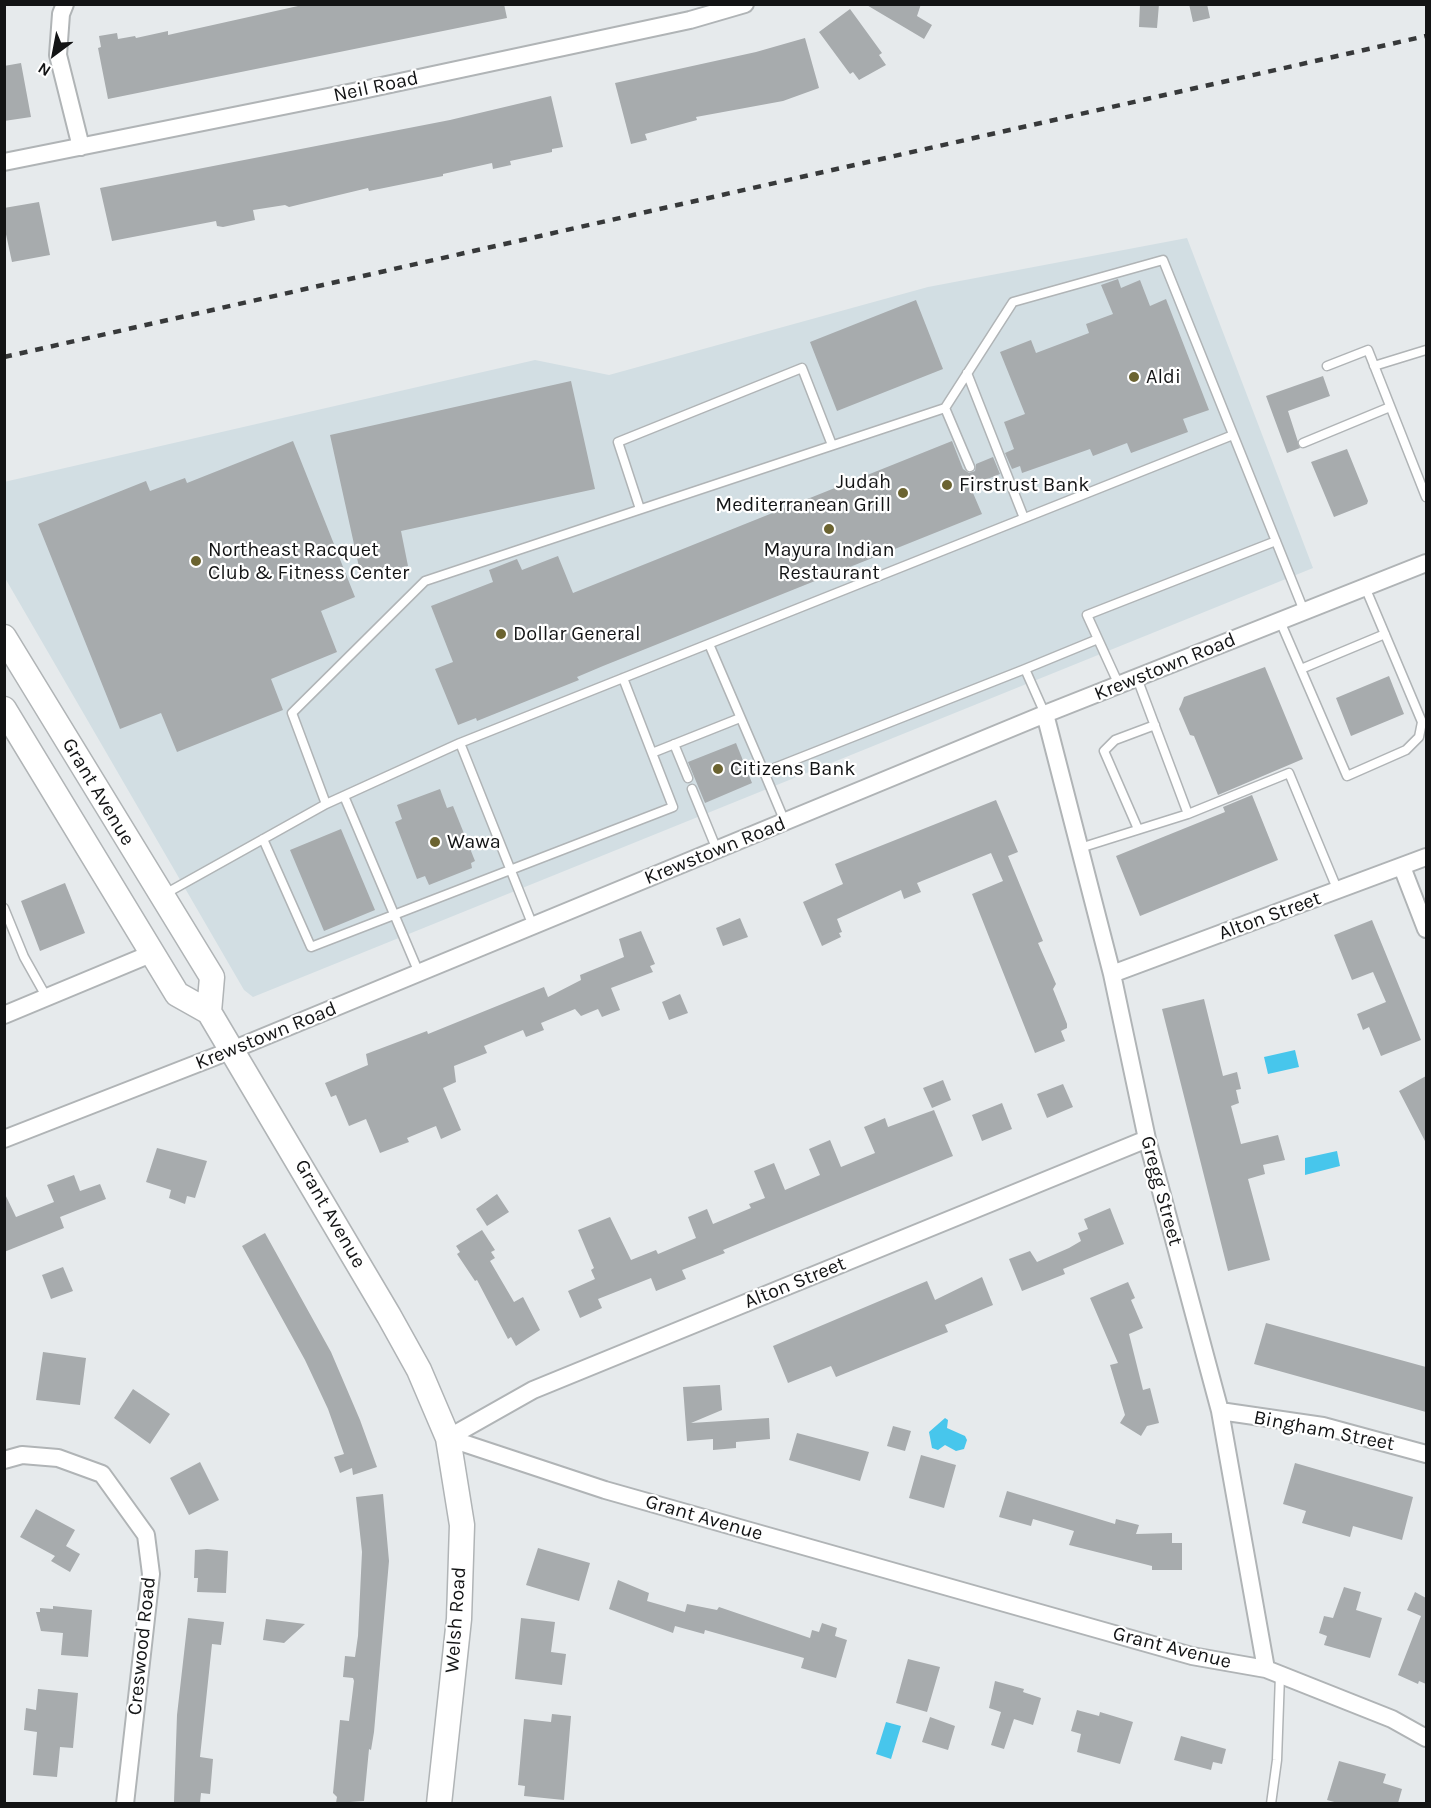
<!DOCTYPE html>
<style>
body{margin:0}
#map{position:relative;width:1431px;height:1808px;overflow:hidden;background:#e6eaec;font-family:Karla,sans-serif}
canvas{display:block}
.frame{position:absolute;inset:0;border:6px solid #131415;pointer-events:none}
.north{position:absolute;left:24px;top:24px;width:60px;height:60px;-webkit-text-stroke:4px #fff;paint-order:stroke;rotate:212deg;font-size:16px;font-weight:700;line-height:24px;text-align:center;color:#131415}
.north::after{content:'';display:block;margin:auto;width:21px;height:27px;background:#131415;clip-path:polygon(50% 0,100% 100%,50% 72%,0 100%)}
</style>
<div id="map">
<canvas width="1431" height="1808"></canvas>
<div class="frame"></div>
<div class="north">N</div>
</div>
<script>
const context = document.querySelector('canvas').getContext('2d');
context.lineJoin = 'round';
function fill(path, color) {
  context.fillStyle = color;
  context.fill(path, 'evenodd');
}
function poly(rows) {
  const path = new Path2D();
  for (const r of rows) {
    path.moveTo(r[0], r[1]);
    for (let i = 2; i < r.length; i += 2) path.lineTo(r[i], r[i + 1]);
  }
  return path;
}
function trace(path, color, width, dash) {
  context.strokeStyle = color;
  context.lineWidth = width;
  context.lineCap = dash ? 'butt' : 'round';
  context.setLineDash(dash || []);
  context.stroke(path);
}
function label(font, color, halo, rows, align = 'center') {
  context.font = font + ' Karla,sans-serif';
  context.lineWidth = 4.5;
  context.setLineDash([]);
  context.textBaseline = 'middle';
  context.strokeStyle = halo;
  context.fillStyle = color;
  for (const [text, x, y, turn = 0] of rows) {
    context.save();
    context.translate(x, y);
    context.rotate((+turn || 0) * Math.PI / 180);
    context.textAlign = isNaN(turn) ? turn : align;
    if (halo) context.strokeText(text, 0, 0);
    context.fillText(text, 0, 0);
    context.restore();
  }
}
fill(poly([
 [1187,238,1313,568,253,997,244,990,5,578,4,482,535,360,609,375,928,287]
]), '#d2dee3');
fill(poly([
 [1295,1050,1299,1067,1268,1074,1264,1057],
 [1337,1151,1340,1166,1305,1175,1305,1158],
 [945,1418,948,1420,947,1428,965,1436,967,1440,964,1449,956,1451,945,1445,938,1450,932,1448,929,1432],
 [886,1722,901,1726,891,1759,876,1754]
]), '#47c6ec');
fill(poly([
 [307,4,504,4,507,18,108,99,98,48,101,47,99,36,117,33,118,39,135,36,136,38,168,31,168,35],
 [865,4,921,4,917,16,932,25,924,39],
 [1140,4,1159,4,1157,28,1139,27],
 [1189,4,1207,4,1210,18,1193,22],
 [850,9,882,53,879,55,886,65,859,80,853,72,850,74,819,32],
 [805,38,819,88,783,101,696,117,697,120,645,134,647,140,631,144,615,83,756,52],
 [21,63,31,117,4,121,4,66],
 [551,96,563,147,552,149,552,152,510,161,511,165,493,169,492,163,443,174,443,176,369,191,368,188,289,207,285,205,253,210,255,220,223,227,217,226,216,221,112,241,100,188,450,120],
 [39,202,50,255,12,262,4,225,4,208],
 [1118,279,1121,288,1140,280,1150,306,1166,299,1209,410,1183,419,1188,432,1131,453,1127,443,1093,456,1090,449,1022,473,1020,466,1012,469,1005,453,1014,449,1004,422,1025,414,1000,352,1031,340,1036,353,1089,333,1086,324,1113,314,1101,285],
 [916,300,943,369,837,411,810,342],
 [1323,376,1330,396,1288,411,1300,448,1287,453,1266,396],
 [571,381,595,489,401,531,408,566,361,576,330,435],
 [293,441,355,597,321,611,337,652,271,679,283,710,177,752,161,713,120,729,38,524,146,481,150,491,185,478,187,483],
 [952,441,963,469,969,473,975,471,976,464,993,457,1000,474,970,486,982,514,603,666,577,677,579,680,477,721,476,718,458,725,435,669,453,662,431,606,493,582,489,570,517,559,522,570,558,556,573,593],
 [1347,449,1368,501,1367,504,1334,517,1311,462],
 [1265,667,1303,759,1218,795,1194,736,1190,735,1179,709,1181,705,1184,697],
 [1389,676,1404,714,1351,736,1336,698],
 [736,743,752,783,705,803,688,762],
 [440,789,447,808,453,806,475,861,471,863,472,868,429,885,425,876,417,879,395,822,402,819,397,805],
 [1252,795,1278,860,1140,916,1116,856,1225,812,1223,807],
 [996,800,1018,852,1008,856,1043,941,1038,943,1056,984,1053,989,1067,1024,1067,1028,1061,1031,1065,1041,1035,1053,972,894,1003,881,991,853,917,883,921,892,904,899,901,890,837,919,842,932,839,933,841,937,822,946,803,902,843,884,835,864],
 [341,829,375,910,324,931,290,850],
 [65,883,85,933,40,951,21,901],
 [740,918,748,937,723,946,716,928],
 [1372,920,1421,1040,1381,1056,1369,1027,1363,1030,1357,1014,1386,1002,1373,972,1352,980,1334,935],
 [641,931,655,964,650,966,653,972,611,988,620,1010,602,1017,598,1009,581,1016,575,1009,541,1023,544,1030,526,1037,523,1030,484,1046,487,1053,454,1066,456,1082,443,1088,461,1130,441,1139,436,1126,407,1138,409,1142,380,1153,366,1119,349,1126,336,1095,331,1097,325,1083,368,1065,366,1054,427,1031,428,1034,544,987,548,997,581,980,580,975,624,957,619,939],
 [680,994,688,1013,669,1020,662,1002],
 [1204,999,1223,1076,1237,1072,1241,1089,1236,1090,1239,1103,1231,1106,1241,1144,1278,1135,1285,1160,1263,1165,1265,1174,1248,1179,1270,1260,1228,1271,1162,1009],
 [1426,1076,1426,1143,1399,1091],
 [943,1080,951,1100,932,1108,923,1088],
 [1063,1084,1073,1107,1047,1118,1037,1094],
 [1002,1103,1012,1129,982,1141,972,1115],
 [934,1110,953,1156,723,1250,725,1253,682,1270,686,1279,656,1291,651,1278,598,1299,602,1308,580,1318,568,1291,595,1279,591,1270,594,1268,578,1230,610,1217,631,1260,656,1250,658,1254,696,1238,688,1217,707,1209,713,1224,751,1208,749,1204,765,1198,754,1171,774,1163,785,1190,820,1175,809,1149,830,1140,841,1167,875,1153,864,1127,885,1118,888,1127],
 [157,1148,207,1161,195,1198,187,1196,185,1204,169,1198,171,1190,146,1182],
 [74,1175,80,1191,100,1184,106,1199,60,1217,64,1228,4,1252,4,1192,16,1217,54,1202,47,1185],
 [497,1194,509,1212,487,1226,476,1209],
 [1110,1208,1124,1244,1063,1269,1065,1274,1022,1291,1009,1259,1030,1251,1037,1262,1069,1248,1081,1241,1078,1233,1088,1229,1084,1219],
 [482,1230,495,1250,491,1252,495,1258,490,1261,514,1302,523,1297,540,1330,516,1346,511,1337,508,1339,477,1280,475,1281,457,1254,460,1252,456,1246],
 [265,1233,331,1352,360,1420,377,1467,353,1475,352,1468,340,1473,334,1457,344,1454,328,1409,305,1360,242,1246],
 [63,1267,73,1291,51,1299,42,1275],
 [982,1277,993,1305,945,1325,948,1332,836,1377,831,1366,788,1383,773,1346,927,1281,935,1300],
 [1128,1282,1135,1298,1131,1300,1143,1328,1129,1334,1143,1390,1150,1388,1159,1423,1147,1426,1141,1436,1120,1423,1125,1415,1110,1365,1118,1363,1090,1298],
 [1266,1323,1426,1367,1426,1412,1254,1364],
 [43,1352,86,1358,80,1405,36,1400],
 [720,1385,722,1410,691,1423,769,1418,770,1439,736,1442,736,1448,713,1450,713,1439,687,1441,683,1387],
 [133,1389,170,1414,150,1444,114,1418],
 [893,1426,911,1431,905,1451,887,1446],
 [797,1433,869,1452,860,1481,789,1460],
 [921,1455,956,1465,944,1508,909,1498],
 [200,1462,219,1500,189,1515,170,1478],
 [1295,1463,1413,1497,1402,1540,1353,1526,1350,1537,1302,1523,1306,1511,1283,1504],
 [1007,1491,1115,1524,1116,1519,1139,1525,1136,1534,1172,1533,1172,1543,1182,1543,1182,1570,1152,1570,1152,1566,1069,1545,1074,1531,1033,1519,1031,1526,999,1517],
 [383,1494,389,1561,374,1732,371,1750,369,1749,364,1801,336,1803,337,1797,333,1793,340,1720,349,1721,354,1681,353,1678,343,1677,345,1656,355,1657,358,1636,362,1552,356,1497],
 [36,1509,75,1530,66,1546,80,1554,70,1572,51,1561,55,1556,20,1537],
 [538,1548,590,1563,579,1601,526,1585],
 [207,1549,228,1551,226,1593,197,1592,198,1578,194,1578,195,1550],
 [618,1580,649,1593,647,1601,685,1612,687,1604,717,1610,719,1607,810,1638,812,1630,819,1632,822,1623,837,1628,835,1636,847,1640,836,1678,801,1668,804,1658,705,1630,704,1634,675,1626,673,1633,609,1609],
 [1344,1587,1361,1592,1356,1610,1382,1618,1370,1658,1324,1645,1327,1636,1319,1633,1324,1616,1333,1618],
 [1415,1592,1426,1598,1426,1684,1419,1681,1418,1684,1398,1675,1421,1616,1407,1610],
 [53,1606,92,1610,88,1657,61,1655,63,1633,41,1631,36,1612,40,1612,40,1608,53,1609],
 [188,1618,224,1622,221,1645,212,1644,200,1757,213,1759,210,1794,201,1793,200,1803,174,1802,177,1715],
 [521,1618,555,1622,551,1652,566,1654,562,1685,515,1679],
 [266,1619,305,1624,284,1643,263,1640],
 [908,1659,940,1667,927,1712,896,1703],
 [995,1681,1024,1689,1023,1692,1041,1698,1033,1725,1014,1719,1004,1749,991,1745,1001,1712,989,1708],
 [38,1689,78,1693,73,1748,60,1747,57,1777,33,1775,37,1732,24,1730,26,1708,36,1710],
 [1077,1710,1099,1716,1100,1712,1133,1722,1120,1764,1077,1752,1081,1734,1071,1731],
 [552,1714,571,1716,564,1800,524,1796,525,1786,518,1785,524,1719,551,1722],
 [930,1717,955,1726,948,1750,922,1742],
 [1181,1736,1226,1749,1222,1764,1213,1762,1211,1770,1174,1760],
 [1339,1761,1386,1774,1383,1783,1402,1789,1398,1803,1338,1803,1327,1800]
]), '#a7abad');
const lane = poly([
 [1327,366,1368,350,1426,497],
 [1374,366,1426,350],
 [967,373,1024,518],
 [945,408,970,467],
 [1303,443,1390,407],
 [640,509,618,442,802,368,832,445],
 [1280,621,1347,776,1406,750,1419,737,1422,722,1365,587],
 [709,644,764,772],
 [1301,669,1385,634],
 [623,678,652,753,740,718],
 [1119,685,1087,615,1276,541],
 [1045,714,1025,669,1098,639],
 [460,743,533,926],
 [674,744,688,778],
 [692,789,717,850],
 [344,796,419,973],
 [326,804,460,743,1233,435],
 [1188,814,1289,773,1338,891],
 [785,822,764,772,1025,669],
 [1138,829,1104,751,1115,740,1155,725],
 [263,839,311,947,673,807,652,753],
 [1080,848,1188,814,1137,678],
 [163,895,326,804,292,713,425,581,945,408,1013,302,1163,260,1304,611],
 [4,908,24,957,47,998],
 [1271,1804,1277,1760,1280,1675]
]);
const street = poly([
 [65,4,61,14,58,55,81,147],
 [4,162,358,91,690,20,745,4],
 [1045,714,1112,974,1147,1139,1220,1411,1266,1669],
 [1402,867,1426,929],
 [1112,974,1426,857],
 [4,1015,153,953],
 [4,1139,232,1050,1045,714,1426,563],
 [1220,1411,1323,1426,1426,1454],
 [448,1438,605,1490,1192,1656,1266,1669,1392,1719,1426,1738],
 [448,1438,533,1390,1147,1139],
 [4,1460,22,1455,58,1458,102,1474,146,1535,151,1574,125,1804]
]);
const secondary = poly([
 [4,637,212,977,209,1012],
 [4,709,177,994,209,1012,389,1316,419,1370,448,1438,462,1525,459,1619,439,1804]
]);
trace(lane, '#b0b4b6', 11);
trace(street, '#b0b4b6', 20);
trace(secondary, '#b0b4b6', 27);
trace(lane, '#fff', 8);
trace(street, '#fff', 16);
trace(secondary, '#fff', 24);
trace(poly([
 [4,357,1426,36]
]), '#37393a', 4.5, [8, 8]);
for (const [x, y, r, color] of [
 [1134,377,6,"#6b6330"],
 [947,485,6,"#6b6330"],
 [903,493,6,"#6b6330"],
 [829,529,6,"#6b6330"],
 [196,561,6,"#6b6330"],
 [501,634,6,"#6b6330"],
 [718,769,6,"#6b6330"],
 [435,842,6,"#6b6330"]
]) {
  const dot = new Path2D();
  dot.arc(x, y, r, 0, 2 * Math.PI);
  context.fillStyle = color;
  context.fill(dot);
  trace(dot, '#fff', 2);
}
label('20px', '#131415', '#fff', [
 ["Neil Road",376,87,-12],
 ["Krewstown Road",1165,667,-22],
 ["Grant Avenue",98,792,59],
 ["Krewstown Road",715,851,-22],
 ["Alton Street",1270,916,-20],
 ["Krewstown Road",266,1036,-22],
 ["Gregg Street",1161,1191,75],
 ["Grant Avenue",330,1214,60],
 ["Alton Street",795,1283,-22],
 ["Bingham Street",1324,1431,11],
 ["Grant Avenue",704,1518,16],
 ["Welsh Road",456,1620,-86],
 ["Creswood Road",142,1646,-84],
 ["Grant Avenue",1172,1648,14]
]);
label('20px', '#131415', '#fff', [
 ["Aldi",1146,377],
 ["Judah",891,482,"right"],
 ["Mediterranean Grill",891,505,"right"],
 ["Firstrust Bank",959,485],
 ["Northeast Racquet",208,550],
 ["Club & Fitness Center",208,573],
 ["Mayura Indian",829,550,"center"],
 ["Restaurant",829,573,"center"],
 ["Dollar General",513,634],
 ["Citizens Bank",730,769],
 ["Wawa",447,842]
], 'left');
</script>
